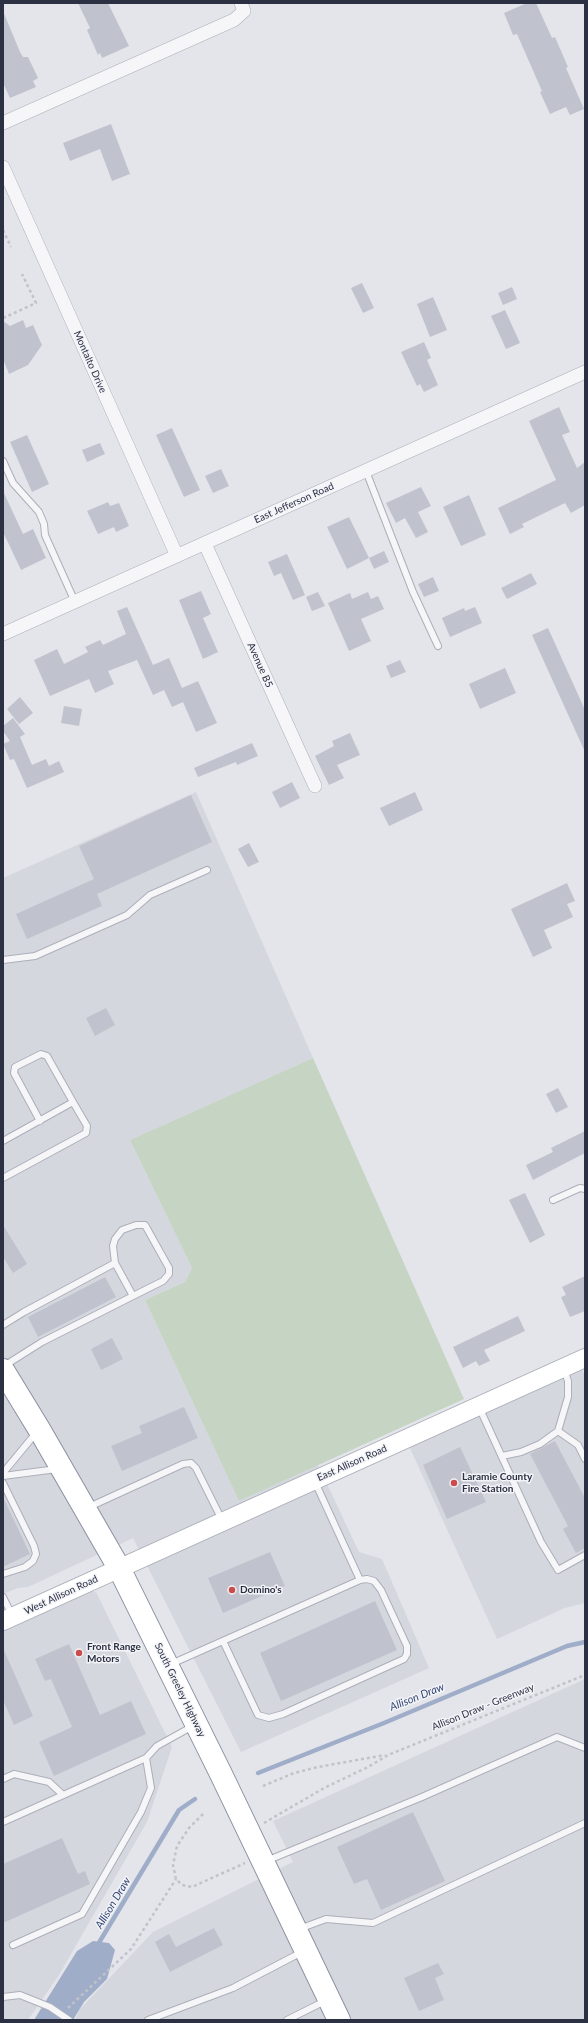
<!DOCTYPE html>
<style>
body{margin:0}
#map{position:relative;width:588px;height:2023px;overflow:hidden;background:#e3e5eb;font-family:Lato,sans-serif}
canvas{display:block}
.frame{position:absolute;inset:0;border:4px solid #2b3042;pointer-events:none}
</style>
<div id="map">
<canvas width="588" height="2023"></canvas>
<div class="frame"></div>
</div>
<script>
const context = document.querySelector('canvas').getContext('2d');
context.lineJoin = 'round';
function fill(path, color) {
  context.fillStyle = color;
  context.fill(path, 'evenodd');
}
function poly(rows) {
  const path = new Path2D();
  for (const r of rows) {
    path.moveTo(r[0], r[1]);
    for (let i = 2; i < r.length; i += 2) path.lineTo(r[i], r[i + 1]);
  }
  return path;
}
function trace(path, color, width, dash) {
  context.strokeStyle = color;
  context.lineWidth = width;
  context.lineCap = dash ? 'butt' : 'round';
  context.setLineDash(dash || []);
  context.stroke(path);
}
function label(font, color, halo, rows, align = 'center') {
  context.font = font + ' Lato,sans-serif';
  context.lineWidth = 3;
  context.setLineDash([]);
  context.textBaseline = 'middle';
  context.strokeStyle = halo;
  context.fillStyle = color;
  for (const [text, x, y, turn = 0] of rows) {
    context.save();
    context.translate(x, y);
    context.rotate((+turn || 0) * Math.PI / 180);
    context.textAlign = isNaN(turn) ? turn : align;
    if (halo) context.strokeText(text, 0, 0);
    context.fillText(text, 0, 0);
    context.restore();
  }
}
fill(poly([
 [196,792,313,1058,130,1140,192,1268,185,1282,145,1300,239,1501,318,1465,359,1552,382,1559,429,1668,241,1752,133,1538,28,1587,18,1588,3,1594,3,878],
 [581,1368,585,1376,585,1603,565,1608,497,1639,409,1446],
 [89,1591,96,1592,172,1747,147,1822,59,1975,28,2020,3,2020,3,1628],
 [585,1679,585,2020,75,2020,80,2009,153,1932,293,1862,273,1821]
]), '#d5d7df');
fill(poly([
 [313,1058,464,1399,239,1501,145,1300,185,1282,192,1268,130,1140]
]), '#c6d4c4');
fill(poly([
 [93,1941,109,1943,115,1950,107,1979,84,2002,73,2020,34,2020,77,1951]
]), '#9fadc9');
trace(poly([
 [258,1773,384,1723,567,1646,585,1642],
 [97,1946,179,1810,195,1799]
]), '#9fadc9', 4.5);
fill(poly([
 [78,3,108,3,129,46,102,58,100,53,98,55,87,30,90,28],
 [527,3,536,3,552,38,555,37,568,67,566,68,584,109,570,115,566,107,550,114,540,92,542,91,517,34,513,35,504,13],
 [3,11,20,52,23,57,28,57,38,78,33,81,36,87,10,98,3,83],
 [111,124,130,174,112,181,100,149,70,161,63,143],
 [362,283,374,308,363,313,351,288],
 [512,287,517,299,503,305,498,293],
 [433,297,447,330,430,337,417,304],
 [505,310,520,343,506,349,491,316],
 [23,320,26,328,33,325,42,345,28,365,9,374,3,359,3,321,10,326],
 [424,342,431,358,427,360,438,385,424,392,420,384,417,386,401,352],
 [559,407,570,432,562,435,577,468,585,462,585,505,571,513,565,503,522,524,524,527,510,534,498,508,556,480,529,421],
 [172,428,200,490,184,497,156,435],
 [27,435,49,484,32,492,10,442],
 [100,443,105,454,87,462,82,450],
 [221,469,229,486,213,493,205,476],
 [421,487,431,506,418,512,428,532,416,538,405,518,396,523,386,503],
 [3,491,23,534,33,529,46,558,21,570,3,532],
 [469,495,486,535,461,546,443,507],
 [108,502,110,506,119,503,129,526,116,532,114,527,98,534,87,511],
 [349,517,369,558,347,569,327,527],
 [384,551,389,562,374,569,369,558],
 [287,554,305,595,293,600,281,573,274,576,268,562],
 [531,573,537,584,507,599,501,588],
 [433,577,439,591,424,597,418,584],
 [201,591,211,614,203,618,218,652,203,659,179,600],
 [318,592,325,606,312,611,306,597],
 [368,592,371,599,378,596,384,609,361,619,371,641,349,651,328,603,350,593,352,599],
 [127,607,153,665,169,658,182,688,198,681,217,723,196,732,183,702,172,707,164,690,153,695,137,660,108,671,114,684,95,693,89,679,50,696,34,660,57,649,64,664,88,652,85,647,100,640,103,645,126,634,117,611],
 [475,607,482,623,450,637,442,618,464,608,465,611],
 [548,628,585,710,585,752,532,635],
 [400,660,406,672,391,678,386,666],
 [505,668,516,693,480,709,469,684],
 [20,697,33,713,19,724,7,709],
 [64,706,82,709,79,726,61,723],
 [13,718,25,734,20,737,32,765,46,759,49,766,59,761,64,772,27,788,14,759,10,760,3,744,10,741,3,731,3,726],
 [350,733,360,755,337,765,344,778,329,785,315,756,334,746,332,741],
 [252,743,258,756,237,765,236,762,198,777,194,768],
 [292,782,300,798,280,808,272,792],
 [415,792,423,810,389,826,380,808],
 [191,795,212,842,97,894,102,906,27,939,16,914,94,879,79,846],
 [249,843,259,862,248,867,238,849],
 [567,883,575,901,567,904,573,917,544,930,552,948,533,957,511,909],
 [106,1008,115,1025,95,1036,86,1018],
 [558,1088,568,1107,556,1113,546,1094],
 [585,1131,585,1153,533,1180,526,1165,553,1152,551,1148],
 [525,1193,545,1235,530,1243,509,1200],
 [3,1225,27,1264,13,1273,3,1257],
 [585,1276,585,1311,570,1317,561,1297,566,1295,562,1287],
 [105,1277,116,1297,38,1337,28,1317],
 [518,1316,525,1331,484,1350,490,1361,479,1366,476,1361,463,1368,453,1347],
 [112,1338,123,1359,101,1370,91,1349],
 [184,1407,198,1438,122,1471,111,1446,142,1433,139,1426],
 [555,1441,585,1498,585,1548,576,1553,563,1529,568,1526,530,1454],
 [460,1447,486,1502,447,1519,423,1465],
 [3,1497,30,1554,3,1567],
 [270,1552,285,1586,223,1613,208,1578],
 [375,1601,397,1650,281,1701,260,1653],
 [69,1644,100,1715,131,1701,146,1734,54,1776,39,1742,72,1727,51,1679,45,1681,35,1659],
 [3,1648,33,1716,14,1725,3,1700],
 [413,1812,445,1881,381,1910,367,1879,354,1884,337,1847],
 [62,1838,78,1874,85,1871,90,1884,3,1923,3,1864],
 [214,1928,223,1945,170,1972,155,1942,169,1934,176,1947],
 [438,1963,444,1974,435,1978,444,2000,419,2011,404,1978]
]), '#c0c3cd');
const lane = poly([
 [3,461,13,483,39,512,44,524,45,535,75,602],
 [366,471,413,592,438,646],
 [3,960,35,956,127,915,150,895,207,870],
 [40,1121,14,1073,15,1067,41,1054,47,1056,73,1102],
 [3,1141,73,1102,87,1126,86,1133,3,1178],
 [553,1200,580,1188,585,1189],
 [115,1263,113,1246,115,1239,122,1230,136,1225,145,1225,169,1268,169,1274,163,1281,133,1296],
 [3,1325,24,1312,115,1263,133,1296,42,1342,4,1366],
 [564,1369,568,1381,568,1397,558,1431,578,1445,585,1459],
 [479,1407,541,1542,558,1570,585,1555],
 [502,1456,521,1452,540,1444,558,1431],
 [3,1473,36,1433],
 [3,1476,57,1469],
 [3,1483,34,1546,36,1554,33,1561,25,1567,3,1574],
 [89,1507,183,1464,191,1463,196,1468,222,1520],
 [3,1597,12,1615],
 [223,1641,258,1715,269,1718,283,1714,404,1659,407,1654,407,1646,381,1590,374,1581,367,1579,360,1580],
 [171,1664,360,1580,315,1482],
 [3,1779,14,1774,49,1782,63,1795],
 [3,1822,146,1758,157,1746,193,1726],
 [266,1861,422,1797,557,1737,585,1748],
 [299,1929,326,1919,373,1923,585,1823],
 [13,1945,82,1914,141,1812,151,1788,146,1758],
 [3,1997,20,1995,50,2007,69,2020],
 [148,2020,233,1988,302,1952],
 [287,2020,325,2001]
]);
const street = poly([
 [3,123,234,20,244,11,241,3],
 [3,167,177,556],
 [205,544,315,786],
 [3,634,585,372]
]);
const secondary = poly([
 [3,1621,585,1358]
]);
const highway = poly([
 [3,1370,39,1429,119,1568,221,1774,339,2020]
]);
trace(lane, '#acafb8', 8);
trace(street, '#acafb8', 14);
trace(secondary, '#acafb8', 20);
trace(highway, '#8b90a1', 24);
trace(poly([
 [3,230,11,247],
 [3,318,36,303,22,274],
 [263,1786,294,1773,318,1767,385,1755],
 [203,1814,189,1828,177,1846,173,1865,176,1879,182,1885,192,1887,245,1863],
 [264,1823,324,1788,368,1767,388,1755,585,1675],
 [68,2008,131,1949,176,1879]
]), '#c1c3c9', 2.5, [3, 3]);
trace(lane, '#f6f6f9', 6);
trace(street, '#f6f6f9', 13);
trace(secondary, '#fff', 18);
trace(highway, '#fff', 22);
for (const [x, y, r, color] of [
 [454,1483,4,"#ca4d4e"],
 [232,1590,4,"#ca4d4e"],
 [79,1653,4,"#ca4d4e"]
]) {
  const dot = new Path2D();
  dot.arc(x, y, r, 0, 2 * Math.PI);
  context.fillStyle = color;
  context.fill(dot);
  trace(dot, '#f3f4f8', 1.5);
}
label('10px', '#2b3042', '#f3f4f8', [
 ["Montalto Drive",90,362,66],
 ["East Jefferson Road",294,503,-24],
 ["Avenue B5",260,665,66],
 ["East Allison Road",352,1463,-24],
 ["West Allison Road",61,1595,-25],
 ["South Greeley Highway",180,1690,64],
 ["Allison Draw - Greenway",483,1707,-22]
]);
label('bold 10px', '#2b3042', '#f3f4f8', [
 ["Laramie County",462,1477],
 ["Fire Station",462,1489],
 ["Domino's",240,1590],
 ["Front Range",87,1647],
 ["Motors",87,1659]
], 'left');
label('italic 11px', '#364975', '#f3f4f8', [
 ["Allison Draw",417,1697,-22],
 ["Allison Draw",113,1903,-59]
]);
</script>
